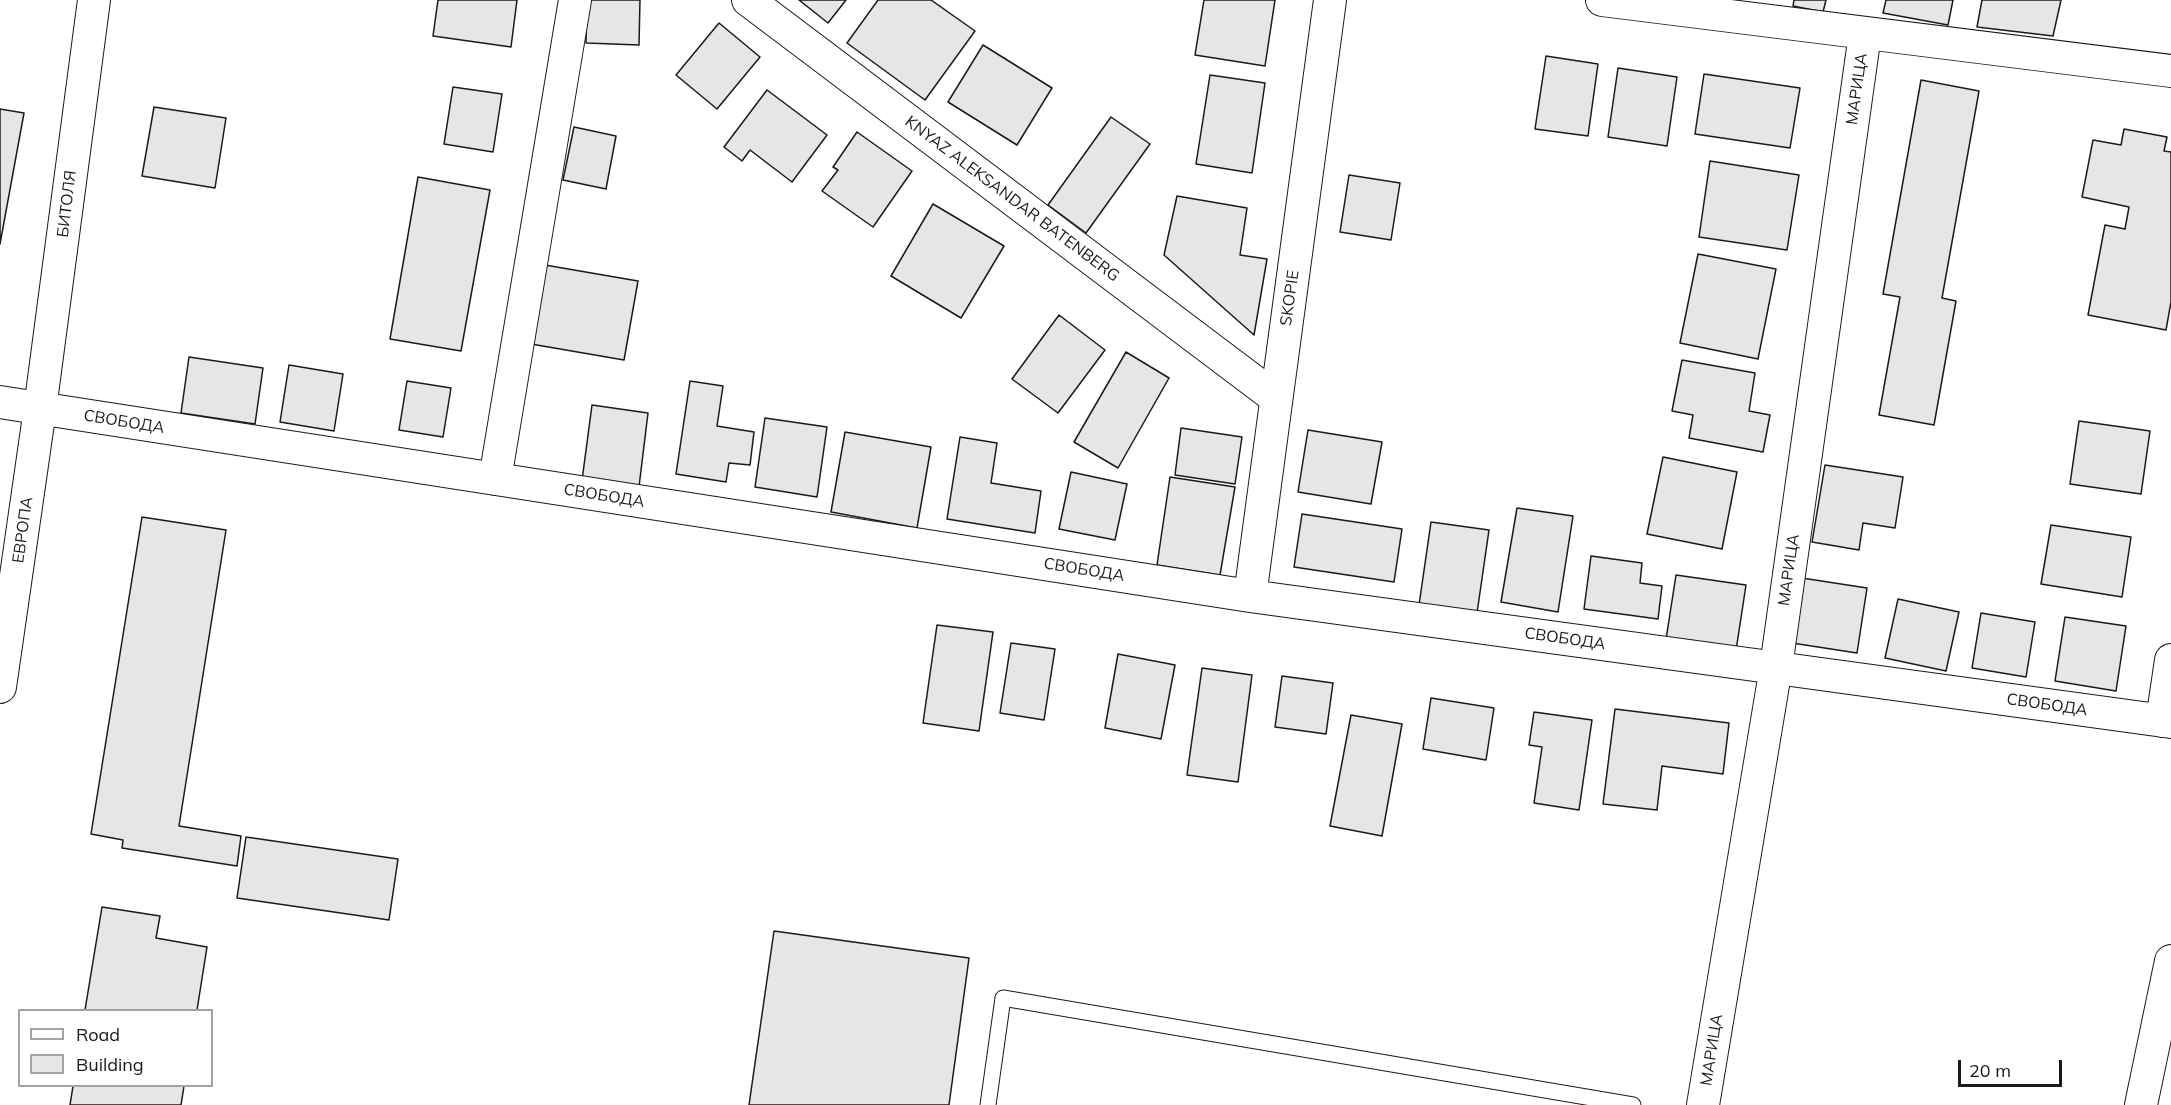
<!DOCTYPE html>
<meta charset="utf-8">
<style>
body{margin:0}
#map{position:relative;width:2171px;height:1105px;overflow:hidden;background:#fff;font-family:Mulish,sans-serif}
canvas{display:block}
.legend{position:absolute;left:18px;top:1009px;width:195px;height:78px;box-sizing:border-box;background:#fff;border:2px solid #a3a3a3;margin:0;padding:8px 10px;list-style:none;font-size:18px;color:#1a1a1a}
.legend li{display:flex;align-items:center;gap:12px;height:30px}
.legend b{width:30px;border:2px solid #a3a3a3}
.scale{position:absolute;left:1958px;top:1060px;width:104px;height:27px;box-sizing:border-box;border:3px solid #1a1a1a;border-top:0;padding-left:8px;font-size:18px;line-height:21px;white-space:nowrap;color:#1a1a1a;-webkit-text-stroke:4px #fff;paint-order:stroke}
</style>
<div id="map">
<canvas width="2171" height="1105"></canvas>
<ul class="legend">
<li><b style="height:8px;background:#fff"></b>Road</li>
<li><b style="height:16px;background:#e6e6e6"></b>Building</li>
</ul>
<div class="scale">20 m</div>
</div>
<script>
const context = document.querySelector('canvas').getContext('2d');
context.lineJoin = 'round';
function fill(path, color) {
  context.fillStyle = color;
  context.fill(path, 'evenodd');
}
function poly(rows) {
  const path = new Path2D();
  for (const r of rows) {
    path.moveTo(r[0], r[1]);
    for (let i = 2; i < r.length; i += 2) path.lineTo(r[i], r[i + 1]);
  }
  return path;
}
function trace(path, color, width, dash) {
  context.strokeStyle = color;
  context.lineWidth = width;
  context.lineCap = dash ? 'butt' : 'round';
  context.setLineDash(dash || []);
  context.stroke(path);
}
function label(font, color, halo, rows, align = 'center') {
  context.font = font + ' Mulish,sans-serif';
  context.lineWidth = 4.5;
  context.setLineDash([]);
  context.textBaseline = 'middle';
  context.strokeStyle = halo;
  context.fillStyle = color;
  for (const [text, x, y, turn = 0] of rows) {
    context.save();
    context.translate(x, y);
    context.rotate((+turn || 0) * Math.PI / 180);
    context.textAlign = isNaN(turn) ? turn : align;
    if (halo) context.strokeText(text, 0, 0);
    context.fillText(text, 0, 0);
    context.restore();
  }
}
const building = poly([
 [438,0,517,0,511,47,433,36,438,0],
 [587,0,640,0,639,45,586,43,587,0],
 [799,0,846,0,828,23,799,0],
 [878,0,931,0,975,31,925,100,847,43,878,0],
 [1204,0,1275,0,1265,66,1195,55,1204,0],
 [1794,0,1826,0,1823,12,1793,6,1794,0],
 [1886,0,1953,0,1948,25,1883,13,1886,0],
 [1982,0,2061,0,2053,36,1977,27,1982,0],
 [719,23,760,57,717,109,676,75,719,23],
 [983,45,1052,88,1017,145,948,102,983,45],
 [1546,56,1598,64,1588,136,1535,129,1546,56],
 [1618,68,1677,77,1667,146,1608,137,1618,68],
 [1704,74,1800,88,1790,148,1695,134,1704,74],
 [1210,75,1265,83,1252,173,1196,164,1210,75],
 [1921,80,1979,91,1942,298,1956,301,1934,425,1879,415,1900,297,1883,294,1921,80],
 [453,87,502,94,493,152,444,144,453,87],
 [767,90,827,135,792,182,750,150,742,161,724,147,767,90],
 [154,107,226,118,215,188,142,176,154,107],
 [0,109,24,113,0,244,0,109],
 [1111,117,1150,144,1086,233,1048,205,1111,117],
 [574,127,616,136,606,189,563,180,574,127],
 [2124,129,2167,137,2164,151,2171,152,2171,302,2166,330,2088,315,2105,225,2125,229,2129,207,2082,197,2093,140,2121,145,2124,129],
 [857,132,912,171,873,227,822,191,838,170,833,167,857,132],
 [1710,161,1799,175,1787,250,1699,237,1710,161],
 [1349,175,1400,183,1391,240,1340,232,1349,175],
 [418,177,490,190,461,351,390,339,418,177],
 [1177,196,1247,208,1240,255,1267,259,1254,335,1164,255,1177,196],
 [933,204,1004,246,961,318,891,276,933,204],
 [1698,254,1776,269,1758,359,1680,343,1698,254],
 [545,265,638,281,624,360,531,344,545,265],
 [1059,315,1105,350,1058,413,1012,379,1059,315],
 [1126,352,1169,378,1118,468,1074,442,1126,352],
 [189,357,263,368,255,424,181,413,189,357],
 [1682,360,1755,373,1749,411,1770,415,1763,452,1689,438,1693,415,1672,411,1682,360],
 [289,365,343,374,334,431,280,422,289,365],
 [407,381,451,388,443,437,399,430,407,381],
 [690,381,723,386,717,426,754,432,750,465,729,463,726,482,676,474,690,381],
 [592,405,648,413,638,495,581,488,592,405],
 [765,418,827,427,817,497,755,487,765,418],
 [2079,421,2150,431,2141,494,2070,484,2079,421],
 [1181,428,1242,437,1235,484,1175,475,1181,428],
 [1308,430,1382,442,1371,504,1298,492,1308,430],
 [845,432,931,447,917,528,831,512,845,432],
 [960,437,997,443,991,483,1041,491,1035,533,947,519,960,437],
 [1663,457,1737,472,1722,549,1647,534,1663,457],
 [1825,465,1903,477,1895,528,1863,523,1859,550,1812,542,1825,465],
 [1071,472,1127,484,1115,540,1059,529,1071,472],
 [1170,477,1235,487,1220,575,1157,565,1170,477],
 [1517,508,1573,516,1558,612,1501,602,1517,508],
 [1302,514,1402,529,1394,582,1294,567,1302,514],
 [142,517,226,530,179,826,241,836,237,866,122,848,123,840,91,834,142,517],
 [1431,522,1489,530,1476,620,1418,612,1431,522],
 [2051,525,2131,537,2122,597,2041,584,2051,525],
 [1591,556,1642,563,1640,583,1662,586,1658,619,1584,609,1591,556],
 [1676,575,1746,585,1735,657,1665,646,1676,575],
 [1802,578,1867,588,1857,653,1792,643,1802,578],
 [1898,599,1959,612,1946,671,1885,658,1898,599],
 [1981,613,2035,622,2026,677,1972,668,1981,613],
 [2065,617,2126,626,2116,691,2055,681,2065,617],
 [937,625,993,632,979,731,923,723,937,625],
 [1011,643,1055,649,1044,720,1000,713,1011,643],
 [1118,654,1175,665,1161,739,1105,728,1118,654],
 [1202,668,1252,675,1238,782,1187,775,1202,668],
 [1282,676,1333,683,1326,734,1275,727,1282,676],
 [1431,698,1494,708,1486,760,1423,749,1431,698],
 [1615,709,1729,723,1723,774,1662,766,1657,810,1603,804,1615,709],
 [1534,712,1592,720,1579,810,1534,803,1542,747,1529,745,1534,712],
 [1351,715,1402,724,1382,836,1330,826,1351,715],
 [246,837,398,859,389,920,237,898,246,837],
 [102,907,160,916,156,938,207,947,197,1010,85,1010,102,907],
 [774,931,969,958,949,1105,749,1105,774,931],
 [73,1086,184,1086,181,1105,70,1105,73,1086]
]);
fill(building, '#e6e6e6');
trace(building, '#1a1a1a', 1.5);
const service = poly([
 [988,1105,1003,998,1633,1105]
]);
const minor = poly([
 [748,0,1276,398],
 [1602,0,2171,71],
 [0,402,1250,596,2171,722],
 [495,479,575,0],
 [1250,596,1330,0],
 [0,687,40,409,94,0],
 [2162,721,2171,660],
 [1703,1105,1776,667,1865,34],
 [2141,1105,2171,961]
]);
trace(service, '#1a1a1a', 17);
trace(minor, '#1a1a1a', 34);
trace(service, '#fff', 15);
trace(minor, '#fff', 32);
label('16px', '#1a1a1a', '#fff', [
 ["МАРИЦА",1857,89,-82],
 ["KNYAZ ALEKSANDAR BATENBERG",1012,199,37],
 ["БИТОЛЯ",67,204,-83],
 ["SKOPIE",1290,298,-82],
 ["СВОБОДА",124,422,9],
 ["СВОБОДА",604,496,9],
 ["ЕВРОПА",23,530,-82],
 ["СВОБОДА",1084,570,9],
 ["МАРИЦА",1789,570,-82],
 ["СВОБОДА",1565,639,8],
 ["СВОБОДА",2047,705,8],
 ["МАРИЦА",1712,1050,-81]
]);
</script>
